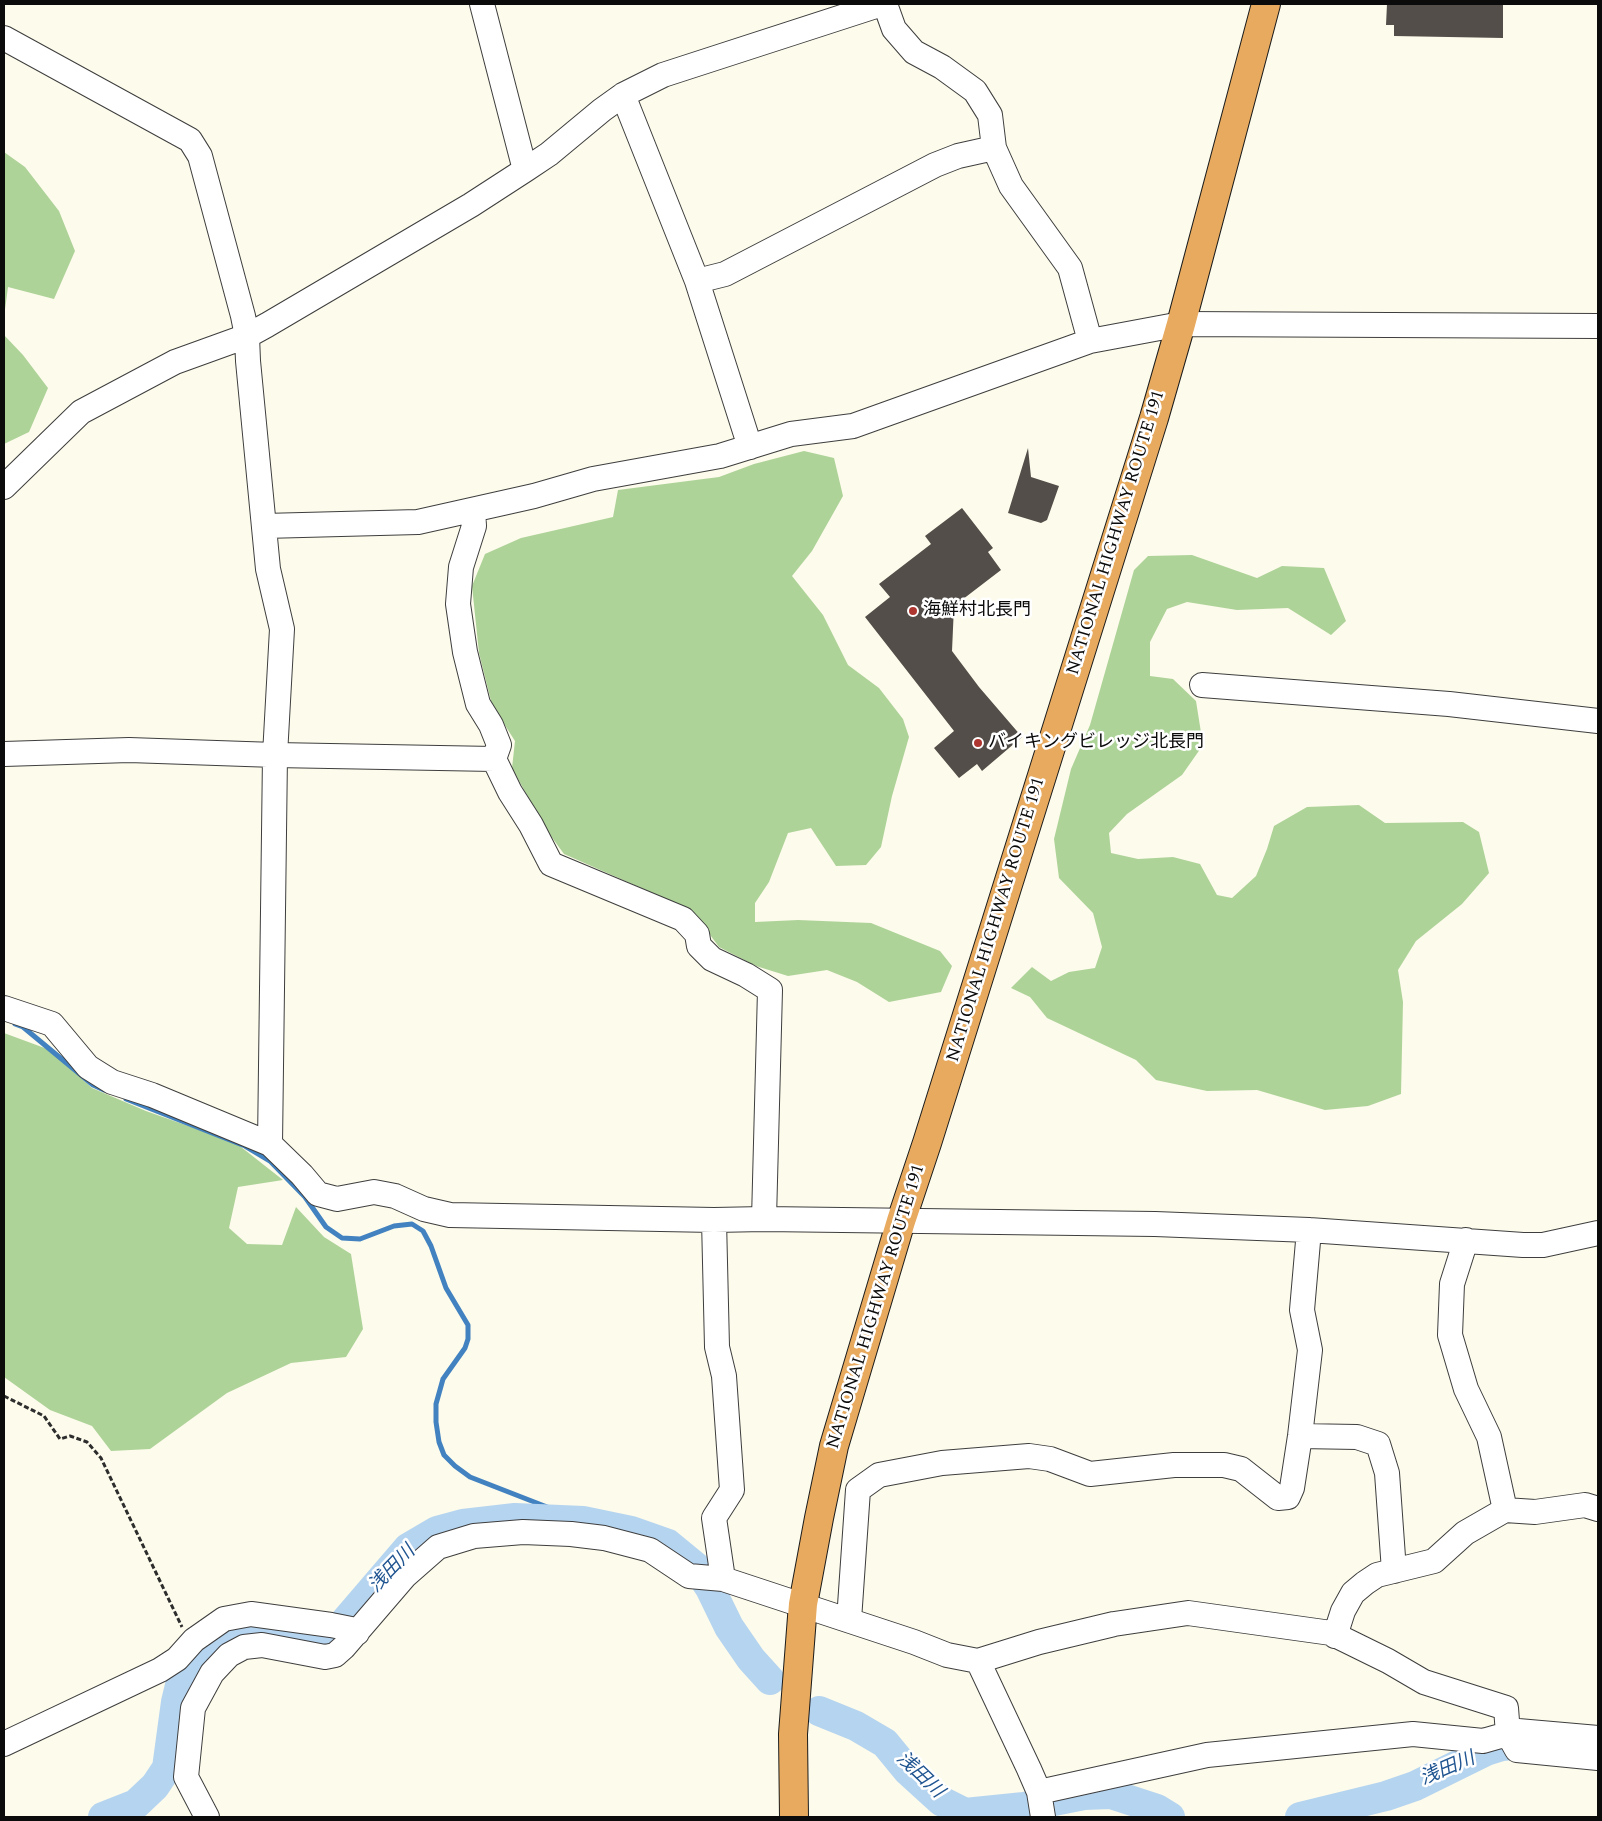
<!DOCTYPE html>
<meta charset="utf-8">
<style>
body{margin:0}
#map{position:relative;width:1602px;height:1821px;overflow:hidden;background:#fdfbeb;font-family:Spectral,serif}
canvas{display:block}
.frame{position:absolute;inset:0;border:5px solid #0b0b0b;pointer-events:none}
</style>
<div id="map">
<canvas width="1602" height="1821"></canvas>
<div class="frame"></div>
</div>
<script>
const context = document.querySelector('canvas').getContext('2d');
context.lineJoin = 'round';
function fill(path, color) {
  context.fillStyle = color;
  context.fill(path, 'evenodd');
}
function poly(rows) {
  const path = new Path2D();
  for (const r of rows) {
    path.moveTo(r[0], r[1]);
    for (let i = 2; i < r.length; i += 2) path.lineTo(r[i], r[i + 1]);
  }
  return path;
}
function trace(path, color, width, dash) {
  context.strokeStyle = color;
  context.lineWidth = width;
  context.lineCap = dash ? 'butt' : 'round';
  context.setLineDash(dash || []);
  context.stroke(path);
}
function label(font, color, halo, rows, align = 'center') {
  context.font = font + ' Spectral,"Noto Sans JP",serif';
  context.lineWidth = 5;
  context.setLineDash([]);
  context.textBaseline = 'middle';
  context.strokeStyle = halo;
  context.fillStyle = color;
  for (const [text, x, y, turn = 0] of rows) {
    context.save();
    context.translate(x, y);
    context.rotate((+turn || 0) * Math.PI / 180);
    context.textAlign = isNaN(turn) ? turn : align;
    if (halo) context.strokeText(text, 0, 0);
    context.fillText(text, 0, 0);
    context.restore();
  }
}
fill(poly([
 [4,152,25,167,59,211,75,251,54,299,8,287,4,317],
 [4,335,23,355,48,388,29,432,4,444],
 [804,451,834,458,843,496,812,551,792,576,823,615,848,665,879,688,903,719,909,737,892,796,881,847,866,865,836,866,811,828,788,833,769,882,755,903,755,922,798,920,871,923,940,951,952,966,941,992,889,1002,857,982,827,970,788,976,756,966,719,947,697,917,673,902,564,854,545,828,512,768,515,741,492,705,479,653,472,586,485,554,521,538,613,517,618,490,719,477,754,464],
 [1192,555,1257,578,1282,566,1324,568,1346,621,1331,635,1288,608,1237,610,1187,602,1167,609,1150,642,1150,676,1173,679,1196,701,1203,745,1182,775,1127,814,1109,833,1111,853,1138,859,1173,857,1200,864,1217,895,1232,898,1256,876,1267,849,1274,826,1307,807,1359,805,1385,823,1463,822,1479,832,1489,873,1462,904,1416,941,1398,970,1403,1002,1401,1094,1368,1106,1325,1110,1257,1090,1207,1091,1156,1080,1136,1060,1047,1018,1030,997,1011,988,1032,967,1051,981,1069,972,1095,968,1102,947,1093,913,1059,878,1054,839,1071,769,1090,725,1134,570,1148,556],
 [4,1033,50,1050,92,1088,146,1111,236,1143,283,1180,238,1187,229,1228,247,1244,282,1245,296,1207,324,1237,351,1254,363,1329,346,1357,291,1363,227,1393,150,1449,111,1451,92,1426,50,1410,4,1377]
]), '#aed399');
trace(poly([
 [15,1024,23,1027,93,1085,104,1090],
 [126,1099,245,1146,270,1161,305,1197,326,1227,342,1238,360,1239,394,1226,412,1224,423,1231,431,1246,446,1288,468,1325,468,1339,465,1348,443,1379,436,1404,436,1422,439,1442,444,1455,455,1466,470,1477,583,1521]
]), '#4282c1', 5);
trace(poly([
 [819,1711,856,1726,885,1743,908,1771,941,1801,965,1813,1024,1807,1084,1795,1111,1794,1157,1809,1170,1817],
 [103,1817,136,1804,155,1786,167,1768,176,1702,183,1673,197,1654,219,1636,244,1626,277,1627,320,1636,336,1632,408,1548,437,1531,463,1524,515,1518,583,1521,631,1531,668,1544,696,1567,710,1588,729,1627,751,1659,770,1680],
 [1300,1817,1386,1796,1415,1786,1486,1751,1502,1746,1524,1744]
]), '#b5d4f0', 30);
fill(poly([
 [1387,4,1503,4,1503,38,1394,36,1394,25,1386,25],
 [1028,448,1031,477,1059,486,1047,520,1041,523,1008,513],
 [962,508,993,548,988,552,1001,570,954,606,952,651,979,687,1022,737,982,771,977,764,959,778,934,748,954,731,865,617,890,597,879,584,931,544,925,536]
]), '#534e49');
const minor = poly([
 [482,4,525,170],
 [885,4,894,29,914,52,942,67,975,91,990,115,994,148,1011,186,1070,268,1090,341],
 [4,38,190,140,200,156,243,316,247,336,248,361,268,569,282,629,275,755,270,1144],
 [623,95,697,281,750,447],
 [697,281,725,274,935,165,958,156,994,148],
 [4,487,81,412,175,362,247,336,267,325,471,205,525,170,549,154,602,110,623,95,663,75,882,4],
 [473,510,474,526,461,567,458,604,465,652,478,704,491,725,499,745,494,759,510,792,531,825,551,864,683,919,697,934,699,946,712,959,746,975,770,990,764,1219],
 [264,526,418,522,534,496,593,479,720,456,791,434,853,426,1090,341,1181,324,1598,326],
 [1202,685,1449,704,1598,721],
 [4,754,129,750,275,755,494,759],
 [4,1008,52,1024,88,1067,112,1082,152,1095,270,1144,302,1175,318,1194,337,1199,374,1192,395,1196,424,1209,450,1215,714,1220,764,1219,1155,1224,1309,1230,1523,1245,1543,1245,1598,1233],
 [714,1220,717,1347,724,1376,732,1490,714,1518,723,1579],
 [1466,1240,1452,1284,1450,1335,1466,1389,1489,1437,1505,1510],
 [1300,1436,1357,1437,1378,1444,1387,1473,1394,1571],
 [849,1620,858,1490,879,1475,942,1463,1029,1456,1050,1459,1090,1474,1174,1465,1224,1465,1241,1469,1278,1498,1288,1497,1292,1488,1300,1436,1310,1350,1302,1310,1309,1230],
 [1335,1636,1343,1611,1353,1593,1365,1583,1377,1575,1434,1561,1465,1533,1505,1510,1535,1512,1585,1505,1598,1509],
 [978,1661,1029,1769,1039,1792,1043,1817],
 [4,1744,160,1670,177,1659,194,1640,224,1619,251,1614,331,1625,351,1629,357,1633],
 [1039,1792,1207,1755,1413,1734,1483,1741,1518,1731,1598,1738],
 [207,1817,186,1777,193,1708,212,1673,229,1655,244,1647,262,1645,325,1657,335,1655,344,1647,405,1576,438,1547,474,1536,523,1532,571,1534,604,1538,650,1550,689,1576,723,1579,914,1642,947,1655,978,1661,1039,1642,1114,1624,1188,1613,1331,1633,1388,1661,1424,1682,1506,1708,1508,1734,1517,1750,1598,1758]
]);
const highway = poly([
 [794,1817,793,1734,803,1604,819,1518,834,1446,901,1221,927,1143,1154,418,1181,324,1266,4]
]);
trace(minor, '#3e3e3e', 26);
trace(highway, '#1c1c1c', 30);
trace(poly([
 [4,1396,44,1416,60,1439,70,1436,87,1442,101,1458,182,1627]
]), '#2d2d2d', 3, [5, 2.5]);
trace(minor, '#fff', 24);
trace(highway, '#e7aa5f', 28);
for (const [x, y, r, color] of [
 [913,611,5,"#ae3630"],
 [978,743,5,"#ae3630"]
]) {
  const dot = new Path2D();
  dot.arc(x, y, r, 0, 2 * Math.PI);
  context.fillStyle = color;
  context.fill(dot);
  trace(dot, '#fff', 2);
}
label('18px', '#0b0b0b', '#fff', [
 ["NATIONAL HIGHWAY ROUTE 191",1117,533,-73],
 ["NATIONAL HIGHWAY ROUTE 191",997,920,-73],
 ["NATIONAL HIGHWAY ROUTE 191",877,1307,-73]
]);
label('18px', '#0b0b0b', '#fff', [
 ["海鮮村北長門",923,611],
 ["バイキングビレッジ北長門",988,743]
], 'left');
label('italic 19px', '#205591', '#fff', [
 ["浅田川",393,1570,-46],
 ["浅田川",1448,1770,-23],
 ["浅田川",919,1776,44]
]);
</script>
